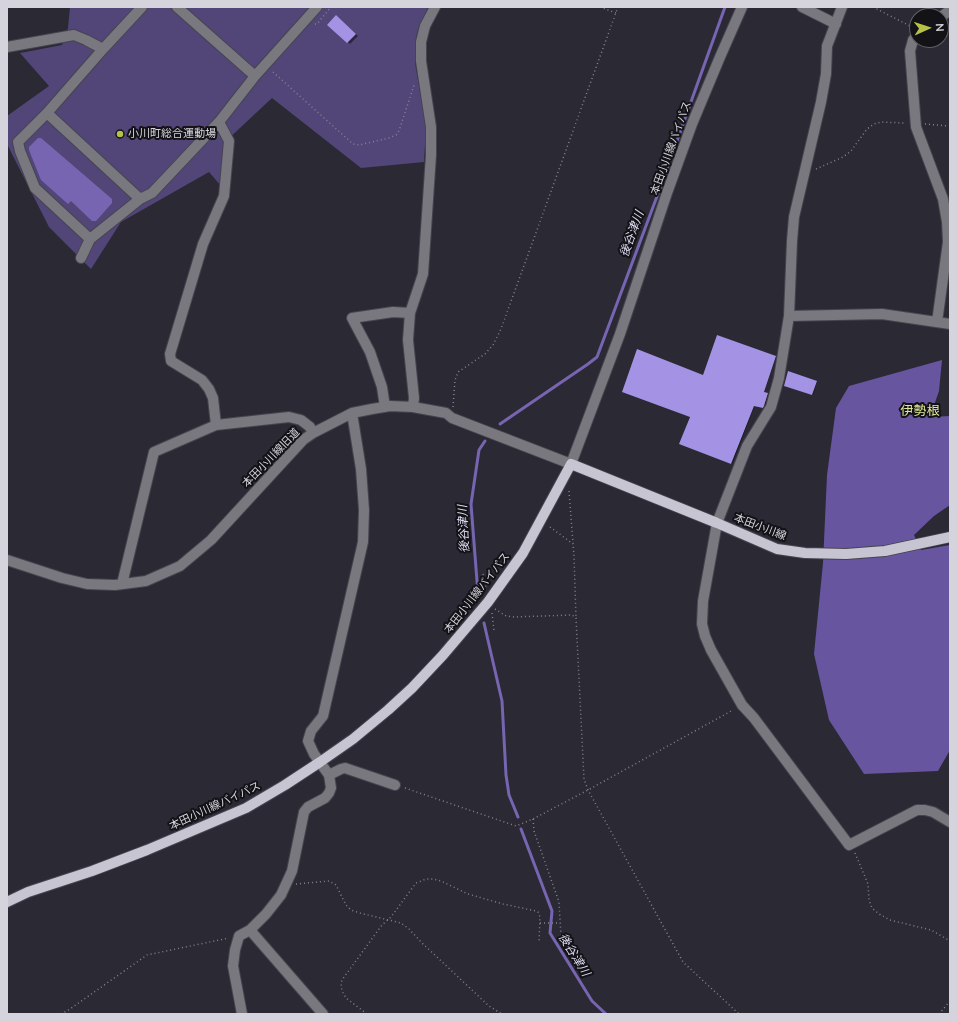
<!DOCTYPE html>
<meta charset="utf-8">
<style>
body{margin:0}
#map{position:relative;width:957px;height:1021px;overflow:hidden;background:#2b2934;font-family:Mulish,sans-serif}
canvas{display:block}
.frame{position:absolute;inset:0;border:8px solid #d5d4dc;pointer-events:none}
.north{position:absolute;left:909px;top:8px;width:40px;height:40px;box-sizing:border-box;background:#131217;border:1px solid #616066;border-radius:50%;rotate:87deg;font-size:11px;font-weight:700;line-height:16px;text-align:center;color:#d5d4dc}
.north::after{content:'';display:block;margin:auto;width:14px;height:18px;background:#b8c147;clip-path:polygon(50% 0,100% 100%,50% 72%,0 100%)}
</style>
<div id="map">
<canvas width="957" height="1021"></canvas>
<div class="frame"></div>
<div class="north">N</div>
</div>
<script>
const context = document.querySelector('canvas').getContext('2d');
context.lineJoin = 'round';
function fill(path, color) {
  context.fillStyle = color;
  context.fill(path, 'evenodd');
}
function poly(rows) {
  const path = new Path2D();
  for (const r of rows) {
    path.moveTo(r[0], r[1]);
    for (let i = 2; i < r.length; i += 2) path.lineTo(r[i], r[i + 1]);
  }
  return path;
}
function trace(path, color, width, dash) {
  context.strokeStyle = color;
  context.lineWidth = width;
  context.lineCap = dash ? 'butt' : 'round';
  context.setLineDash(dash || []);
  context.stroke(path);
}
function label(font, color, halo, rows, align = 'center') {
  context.font = font + ' Mulish,"Noto Sans JP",sans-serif';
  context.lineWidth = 4;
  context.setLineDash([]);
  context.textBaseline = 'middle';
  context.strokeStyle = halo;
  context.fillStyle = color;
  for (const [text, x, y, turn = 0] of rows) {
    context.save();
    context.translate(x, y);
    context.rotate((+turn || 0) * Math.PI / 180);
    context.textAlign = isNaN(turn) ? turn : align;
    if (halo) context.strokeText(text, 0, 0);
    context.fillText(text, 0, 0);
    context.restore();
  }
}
fill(poly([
 [70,7,428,7,417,33,415,46,415,63,426,126,424,162,361,168,272,98,225,142,221,186,209,172,121,222,91,269,49,227,7,144,7,116,49,86,20,53,62,45,68,28]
]), '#524679');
fill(poly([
 [942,360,939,391,930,417,950,416,950,505,934,516,914,535,921,550,950,545,950,750,938,771,864,774,829,720,814,654,823,563,827,475,836,408,849,386]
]), '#6755a0');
fill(poly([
 [38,138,41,138,112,199,112,203,96,221,92,221,71,201,68,204,41,180,29,150,29,147]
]), '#7765b1');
fill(poly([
 [339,18,358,36,350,44,329,25],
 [718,336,776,357,764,393,768,395,765,407,764,408,755,405,732,464,680,444],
 [789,373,817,382,813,395,785,386]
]), '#0007');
trace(poly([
 [500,424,588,364,597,357,659,191,725,7],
 [478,594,471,504,479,450,485,441],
 [484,623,502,701,506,775,509,795,518,817],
 [521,829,552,911,550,933,592,1001,606,1014]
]), '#7765b1', 3);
fill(poly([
 [336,15,356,34,347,43,327,25],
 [717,335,776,356,764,392,768,393,764,406,763,408,754,406,731,464,679,444,690,417,622,392,637,349,703,375],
 [788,371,817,381,812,395,784,386]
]), '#a493e4');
const minor = poly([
 [142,7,103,49,47,113,140,199,152,193,219,122,255,76,317,7],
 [177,7,255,76],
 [802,7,836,24],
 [842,7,827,46,826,74,821,102,794,217,792,241,789,316,779,378,771,407,747,446,717,523,703,601,702,624,705,636,711,650,742,705,754,718,849,845,917,810,925,810,933,812,950,822],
 [941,17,950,10],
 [917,35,913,40,910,51,916,127,943,199,947,222,948,242,937,322],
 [7,47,74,35,86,40,103,49],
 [47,113,18,142,20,151,35,188,90,239],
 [81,258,90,239,140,199],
 [789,316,882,314,950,324],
 [385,407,382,387,370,352,352,318,393,312,410,313],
 [413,407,414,398,408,340,410,313,423,274,431,155,431,127,421,61,421,42,425,26,435,7],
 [216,425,213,398,209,389,202,380,171,361,170,354,203,244,224,196,229,141,219,122],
 [7,560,62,578,87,584,115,585,146,581,180,566,211,540,303,440,313,433,352,413,372,409,390,406,413,407,446,413,452,418,571,464,620,334,667,193,692,124,720,57,742,7],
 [122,584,154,452,216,425,289,417,301,420,310,427,313,433],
 [329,775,341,769,345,768,395,785],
 [250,930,323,1014],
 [242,1014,233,966,235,950,239,936,250,930,266,914,281,895,292,871,304,812,308,807,325,798,329,793,331,788,329,775,314,754,308,741,311,731,323,716,363,542,364,510,361,469,352,413]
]);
const major = poly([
 [7,902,28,892,92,871,147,850,246,808,285,785,320,762,353,739,388,710,412,688,443,655,488,602,523,553,571,464,717,523,777,549,805,553,846,554,885,551,950,537]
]);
trace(minor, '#46444f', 12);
trace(major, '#46444f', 12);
trace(poly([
 [600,7,616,13],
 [873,7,912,27],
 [315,24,317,24,331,7],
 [273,72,353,144,359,145,389,138,396,135,399,131,414,85],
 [925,124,949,126],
 [816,169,843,157,851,151,867,129,874,124,881,122,905,123],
 [453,407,455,380,458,372,485,354,493,345,501,329,618,7],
 [569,491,574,556,576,618],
 [550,527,573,544],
 [483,574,486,588],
 [495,609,506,616,514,617,572,615,576,618,584,779,588,790,683,962,739,1014],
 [492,613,494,631],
 [405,788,516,826,533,819,588,790,733,710],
 [533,819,534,831,559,902,561,936],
 [855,853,868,884,869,900,872,908,879,914,890,920,931,930,950,941],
 [296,884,329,881,336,885,346,905,351,910,360,913,401,923,409,929,422,943,489,1006,502,1014],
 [540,923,560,923],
 [61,1014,70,1009,147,955,229,938],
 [367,1014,346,998,342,991,341,984,342,980,382,925,391,917,416,883,426,879,433,879,441,881,468,894,503,904,536,911,538,912,540,917,539,943],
 [939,1014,950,1001]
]), '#84838c', 1.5, [1, 3]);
trace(minor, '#79787e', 10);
trace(major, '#c7c5d2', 10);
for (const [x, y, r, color] of [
 [120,134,4,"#b8c147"]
]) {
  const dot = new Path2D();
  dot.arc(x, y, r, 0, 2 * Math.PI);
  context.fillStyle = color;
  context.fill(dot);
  trace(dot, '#131217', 1.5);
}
label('11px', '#d5d4dc', '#131217', [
 ["小川町総合運動場",128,134]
], 'left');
label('11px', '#d5d4dc', '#131217', [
 ["本田小川線バイパス",671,148,-70],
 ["本田小川線旧道",271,458,-46],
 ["本田小川線",760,527,21],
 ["本田小川線バイパス",477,593,-52],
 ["本田小川線バイパス",215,806,-25]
]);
label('italic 12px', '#dedaf0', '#131217', [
 ["後谷津川",632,234,-70],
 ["後谷津川",464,529,-93],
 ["後谷津川",574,955,58]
]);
label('13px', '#e0e799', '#131217', [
 ["伊勢根",920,411]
]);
</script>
